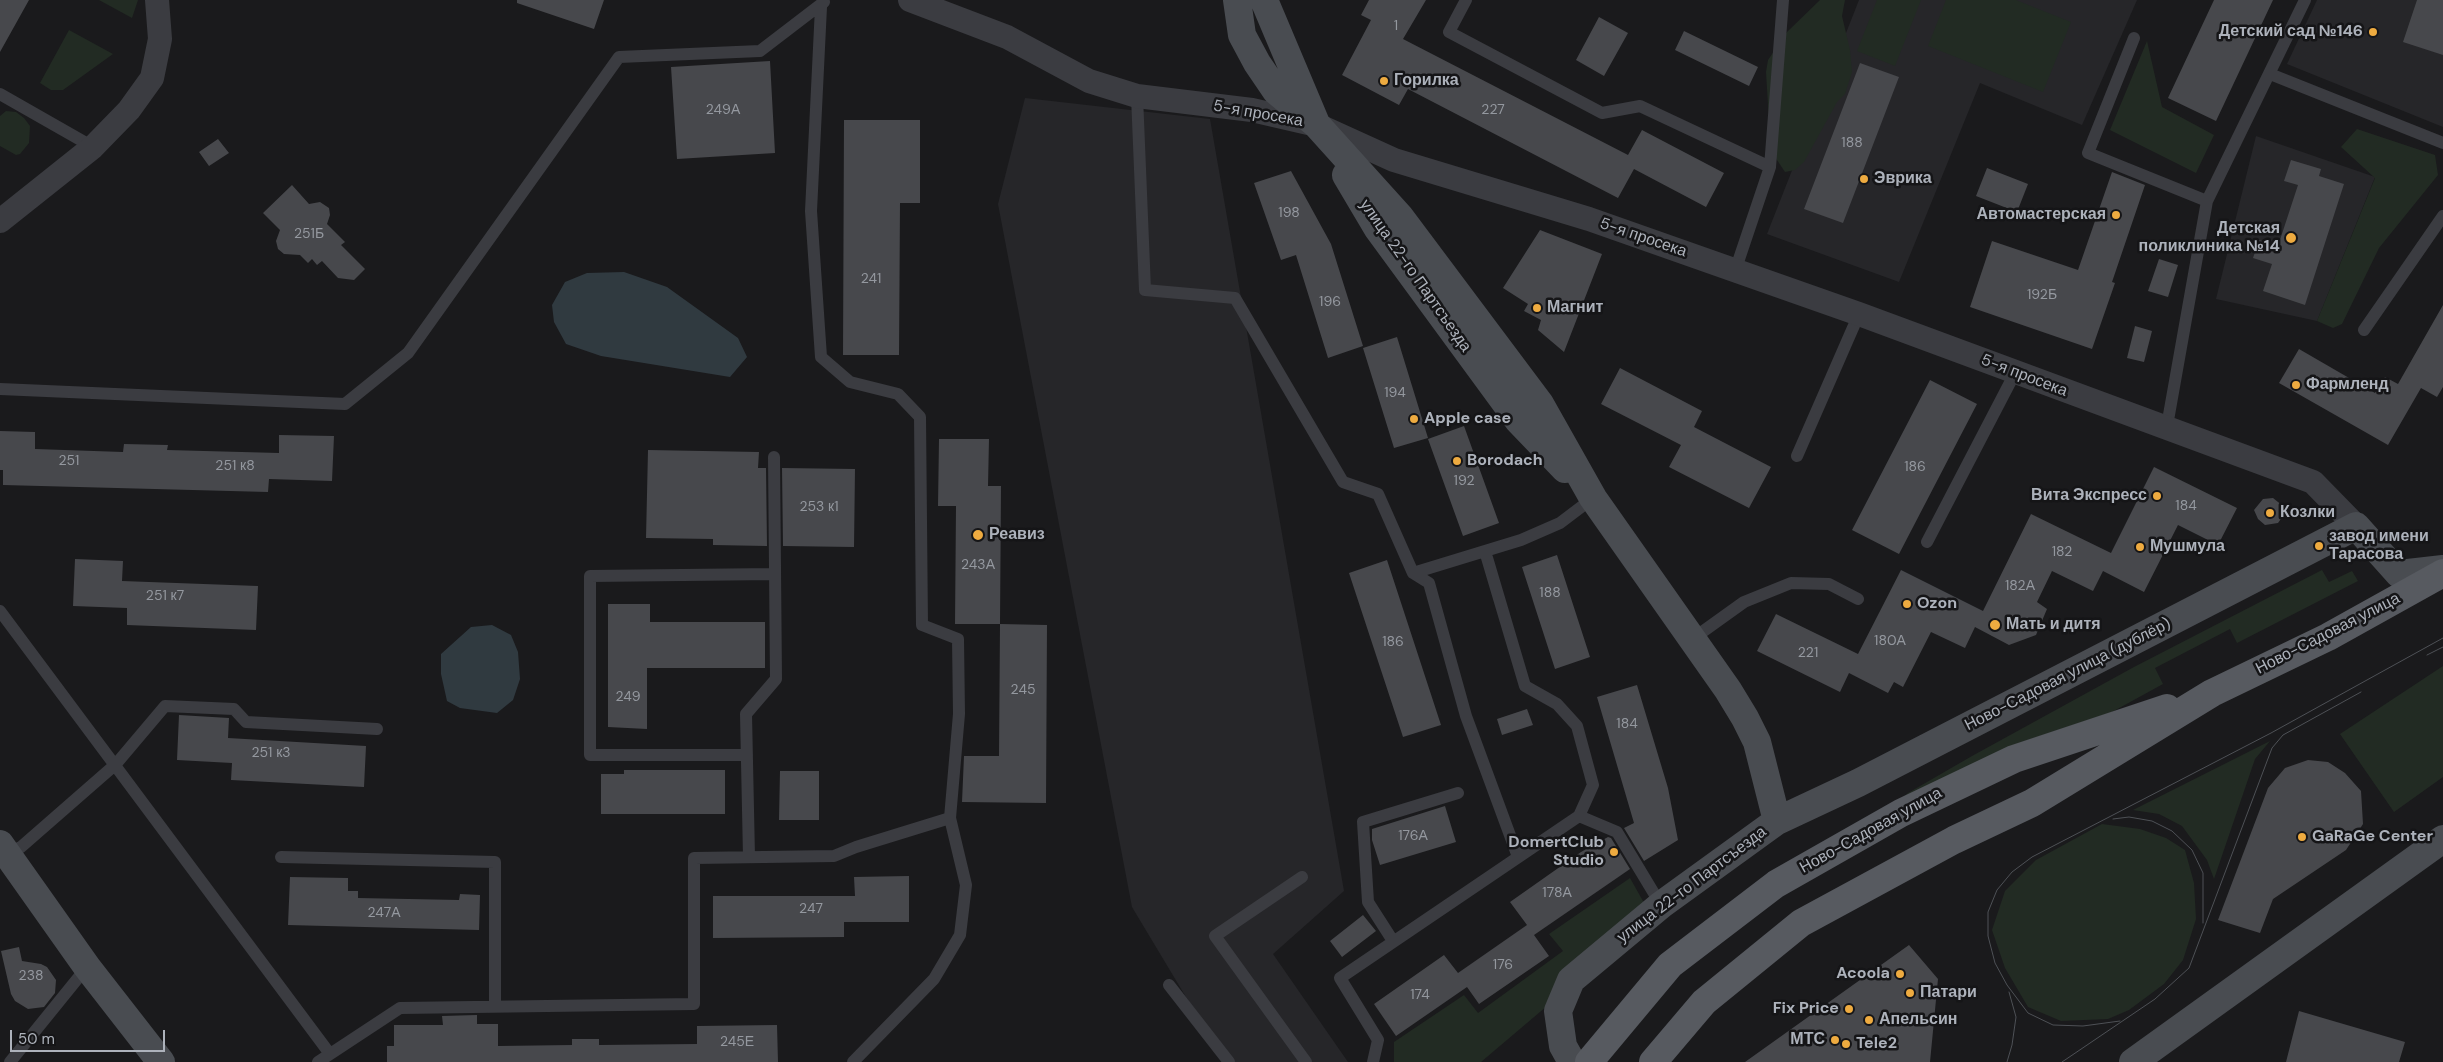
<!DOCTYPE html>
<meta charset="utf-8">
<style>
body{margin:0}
#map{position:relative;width:2443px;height:1062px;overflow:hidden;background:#1a1a1c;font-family:"DM Sans",sans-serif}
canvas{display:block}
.scale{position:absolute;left:10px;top:1030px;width:155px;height:22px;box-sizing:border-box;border:2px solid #adb2bb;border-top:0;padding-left:6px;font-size:15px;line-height:18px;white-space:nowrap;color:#adb2bb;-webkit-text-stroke:4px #151517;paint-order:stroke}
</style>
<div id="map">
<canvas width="2443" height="1062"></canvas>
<div class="scale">50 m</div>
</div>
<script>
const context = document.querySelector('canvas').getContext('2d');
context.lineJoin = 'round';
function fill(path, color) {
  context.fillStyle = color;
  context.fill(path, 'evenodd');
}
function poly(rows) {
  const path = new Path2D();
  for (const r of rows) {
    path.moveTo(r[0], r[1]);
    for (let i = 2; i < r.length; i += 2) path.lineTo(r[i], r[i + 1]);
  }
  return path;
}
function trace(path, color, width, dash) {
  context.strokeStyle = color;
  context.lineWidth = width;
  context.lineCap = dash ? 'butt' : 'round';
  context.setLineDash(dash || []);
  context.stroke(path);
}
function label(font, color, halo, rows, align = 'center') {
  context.font = font + ' "DM Sans",sans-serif';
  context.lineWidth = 5;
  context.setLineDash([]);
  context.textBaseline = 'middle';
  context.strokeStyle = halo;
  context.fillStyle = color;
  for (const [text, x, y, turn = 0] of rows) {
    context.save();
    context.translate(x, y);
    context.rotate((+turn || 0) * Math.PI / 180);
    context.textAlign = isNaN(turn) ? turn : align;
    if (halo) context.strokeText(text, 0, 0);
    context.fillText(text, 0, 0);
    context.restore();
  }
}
fill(poly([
 [1859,0,2137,0,2082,125,1980,83,1899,282,1767,234],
 [2317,0,2443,0,2443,127,2287,64],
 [1025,98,1210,119,1344,891,1273,954,1348,1062,1225,1062,1132,907,998,204],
 [2256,136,2375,177,2317,321,2216,299]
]), '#262629');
fill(poly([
 [99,0,138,0,132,18],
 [1820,0,1845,0,1842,16,1850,50,1852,72,1845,94,1837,102,1804,162,1795,170,1785,172,1773,154,1770,138,1766,72,1768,60,1787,32],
 [1877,0,1921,0,1895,66,1857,51],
 [1946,0,2016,0,2071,22,2043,92,1928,46],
 [69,30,113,54,63,90,51,90,40,83],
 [2147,41,2162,107,2214,135,2196,173,2110,130],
 [6,111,16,112,24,118,30,126,29,143,20,154,16,155,0,146,0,116],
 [2357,129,2435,155,2438,175,2379,248,2342,324,2333,328,2317,321,2375,178,2341,147],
 [2322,570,2329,582,2352,571,2358,581,2237,643,2230,629,2155,668,2163,684,1884,837,1871,824,1908,793,1972,756,2134,667],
 [2443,666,2443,777,2394,812,2340,734],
 [2270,741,2255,759,2214,879,2207,860,2182,826,2159,814,2133,810],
 [2102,824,2140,829,2166,838,2185,850,2194,883,2196,919,2183,960,2164,984,2129,1010,2108,1019,2061,1021,2028,1007,2005,968,1992,930,2005,891,2036,860],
 [1630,878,1652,917,1481,1062,1394,1062,1394,1042,1464,995,1478,1013,1563,951,1549,934]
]), '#222b23');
fill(poly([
 [624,272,667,287,738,338,747,357,730,377,601,356,566,344,554,322,552,305,565,282,587,273],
 [492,625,511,635,518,652,520,679,513,700,497,713,460,708,447,701,441,674,441,654,471,627]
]), '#303a40');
fill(poly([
 [0,0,29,0,0,52],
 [517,0,604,0,594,29,517,3],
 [1369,0,1426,0,1403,39,1628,155,1642,130,1724,173,1706,207,1634,169,1618,198,1408,89,1399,105,1342,75,1371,20,1361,15],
 [2214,0,2273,0,2216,121,2168,98],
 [2417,0,2443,0,2443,55,2403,42],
 [1599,17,1628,33,1604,76,1576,60],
 [1684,31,1758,67,1749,86,1675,50],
 [770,61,775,153,677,159,671,67],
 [1860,63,1899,77,1843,223,1804,209],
 [844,120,920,120,920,203,900,203,899,355,843,355],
 [218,139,229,153,209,166,199,152],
 [2291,160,2321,169,2319,176,2344,184,2305,305,2263,291,2272,264,2253,258,2259,240,2278,246,2298,185,2284,181],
 [1987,168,2028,184,2017,212,1976,196],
 [1291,171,1331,244,1363,346,1328,358,1296,255,1281,260,1254,183],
 [2112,172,2145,185,2112,282,2115,283,2092,349,1970,307,1992,241,2078,270],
 [292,185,309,204,320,202,329,208,330,215,327,224,345,242,341,245,365,269,354,280,338,278,322,261,317,265,312,259,308,263,300,255,284,254,278,249,276,241,280,230,263,213],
 [1540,230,1602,254,1564,352,1538,330,1541,320,1524,311,1528,304,1503,288],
 [2159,259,2178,265,2168,297,2148,291],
 [2443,305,2443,387,2437,397,2421,388,2388,445,2279,383,2299,349,2375,393,2385,377,2398,384],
 [2135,326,2152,331,2144,362,2127,358],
 [1397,337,1428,438,1394,448,1363,348],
 [1620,368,1702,411,1694,427,1771,467,1749,508,1669,467,1681,445,1601,404],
 [1930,380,1977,404,1899,554,1852,530],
 [1464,426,1499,523,1463,536,1428,439],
 [0,431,35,432,35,449,123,452,124,444,168,445,167,450,279,453,279,435,334,436,332,481,269,479,268,492,3,485,3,470,0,470],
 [939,439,989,439,988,486,1001,486,1000,624,955,624,956,506,938,506],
 [648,450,759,452,758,468,766,468,767,546,713,545,713,539,646,538],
 [2154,467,2237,508,2218,545,2178,525,2144,592,2103,571,2093,591,2052,571,2037,602,2047,609,2036,635,2009,645,1975,627,1965,648,1931,632,1903,687,1894,682,1888,693,1849,673,1840,692,1757,651,1776,614,1858,654,1901,570,1983,611,2031,514,2111,553],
 [782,468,855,469,854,547,783,546],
 [2273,498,2283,506,2283,516,2278,523,2265,525,2258,519,2254,510,2263,499],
 [1557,555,1590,657,1555,669,1522,567],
 [75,559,123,561,122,581,258,586,256,630,127,625,127,608,73,606],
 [1387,560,1441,725,1403,737,1349,573],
 [608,604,650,604,650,622,765,622,765,668,647,668,647,729,608,727],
 [1000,624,1047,625,1046,803,962,802,964,756,999,756],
 [1637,685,1668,788,1678,840,1644,861,1624,828,1634,823,1597,697],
 [1527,709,1533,725,1502,735,1497,719],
 [179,715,229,718,228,738,366,746,364,787,231,780,232,763,177,760],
 [2308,760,2328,762,2345,773,2361,791,2363,824,2346,850,2273,899,2260,933,2218,920,2268,788,2285,768],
 [624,770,725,770,725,814,601,814,601,774,624,774],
 [780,771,819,771,819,820,779,820],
 [1445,806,1456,842,1380,865,1372,840,1372,829],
 [1608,837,1611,838,1630,869,1534,935,1549,956,1479,1004,1467,987,1396,1036,1374,1004,1444,955,1458,973,1527,925,1510,902,1581,852],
 [909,876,909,922,844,922,844,937,713,938,713,896,855,896,854,877],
 [290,877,348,878,348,891,358,891,358,898,459,900,460,894,480,895,479,930,288,925],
 [1363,915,1376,931,1342,957,1330,941],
 [1909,945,1938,979,1930,1062,1745,1062],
 [19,947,22,961,41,964,47,967,56,980,55,993,44,1007,28,1009,15,1001,11,994,1,951],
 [2299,1011,2405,1042,2399,1062,2286,1062],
 [477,1015,477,1024,498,1024,498,1046,572,1045,572,1039,599,1039,599,1045,697,1044,697,1026,777,1025,778,1062,387,1062,387,1046,394,1046,394,1025,443,1025,442,1016]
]), '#47484c');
trace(poly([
 [1466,0,1449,32,1602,113,1640,106,1770,167],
 [2134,38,2088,153,2207,201],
 [2270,74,2443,143],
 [0,94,93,147],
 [1137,96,1145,290,1235,298,1343,482,1378,494,1413,573],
 [1735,271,1770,167,1783,0],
 [2364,330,2443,216],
 [0,389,345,404,408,353,619,57,760,51,824,2],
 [2167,426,2207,201,2305,0],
 [1797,456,1859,314],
 [1927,542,2015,373],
 [0,611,330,1054],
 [1691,640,1744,602,1791,583,1829,584,1858,599],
 [747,755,590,755,590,576,775,574],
 [1579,816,1617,832,1661,905],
 [4,855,21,847,116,764,165,706,234,709,246,722,377,729],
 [281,857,495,862,495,1006],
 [749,857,746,714,776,679,774,457],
 [1518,857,1466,716,1429,583,1413,573,1521,540,1560,523,1593,498],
 [1302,877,1215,936,1306,1062],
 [1393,941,1368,902,1363,822,1458,793],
 [1169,985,1229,1062],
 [10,1062,87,967],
 [318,1062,400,1008,694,1004,694,858,834,856,856,847,950,818,959,714,958,639,922,625,920,417,898,394,850,382,821,357,811,211,821,7],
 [853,1062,934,979,960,935,966,885,950,818],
 [1373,1062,1378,1040,1340,978,1579,816,1593,785,1577,726,1557,704,1525,686,1485,551]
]), '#3b3c41', 12);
trace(poly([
 [910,0,1007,37,1089,81,1137,96,1252,110,1317,125,1394,160,1589,219,1859,314,2313,482,2356,526],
 [0,221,93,147,129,110,152,78,160,39,157,0]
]), '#3b3c41', 24);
trace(poly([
 [1237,0,1242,35,1257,63,1276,91,1317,125,1400,217,1540,404,1593,498,1728,690,1745,718,1757,742,1777,821],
 [1264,0,1315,121],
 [1346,175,1378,229,1518,420,1565,469],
 [0,844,87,967,161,1062],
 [1572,1062,1563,1046,1558,1011,1571,980,1661,905,1777,821,1858,783,2356,526,2399,574,2443,569],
 [2133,1062,2443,839]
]), '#494c51', 28);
trace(poly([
 [1589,1062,1670,965,1776,884,1901,813,2014,759,2167,708],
 [1653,1062,1704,1002,1801,923,1954,840,2032,803,2212,693,2328,637,2443,573]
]), '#575a60', 28);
trace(poly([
 [2427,655,2443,647],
 [2113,819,2129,817,2152,821,2172,831,2192,850,2203,873,2203,923],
 [2120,1021,2083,1026,2053,1025,2028,1013,2007,985,1995,963,1988,936,1988,912,1997,890,2012,872,2032,857,2271,733,2443,638],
 [2007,1062,2012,1045,2016,1017,2009,992],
 [2062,1062,2155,999,2189,968,2272,748,2283,735,2361,692]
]), '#4e5156', 1);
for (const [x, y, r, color] of [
 [2373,32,5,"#eeab40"],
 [1384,81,5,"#eeab40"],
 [1864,179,5,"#eeab40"],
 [2116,215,5,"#eeab40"],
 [2291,238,6,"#eeab40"],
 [1537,308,5,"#eeab40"],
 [2296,385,5,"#eeab40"],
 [1414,419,5,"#eeab40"],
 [1457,461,5,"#eeab40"],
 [2157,496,5,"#eeab40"],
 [2270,513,5,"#eeab40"],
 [978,535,6,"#eeab40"],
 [2319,546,5,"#eeab40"],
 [2140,547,5,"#eeab40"],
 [1907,604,5,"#eeab40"],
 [1995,625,6,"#eeab40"],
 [2302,837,5,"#eeab40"],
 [1614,852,5,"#eeab40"],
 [1900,974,5,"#eeab40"],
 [1910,993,5,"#eeab40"],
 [1849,1009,5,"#eeab40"],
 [1869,1020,5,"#eeab40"],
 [1835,1040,5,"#eeab40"],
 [1846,1044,5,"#eeab40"]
]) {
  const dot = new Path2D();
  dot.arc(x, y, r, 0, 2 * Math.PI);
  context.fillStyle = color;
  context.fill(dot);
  trace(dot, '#151517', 2);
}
label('14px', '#94989f', null, [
 ["1",1396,26],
 ["249А",723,110],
 ["227",1493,110],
 ["188",1852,143],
 ["198",1289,213],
 ["251Б",309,234],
 ["241",871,279],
 ["192Б",2042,295],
 ["196",1330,302],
 ["194",1395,393],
 ["251",69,461],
 ["251 к8",235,466],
 ["186",1915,467],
 ["192",1464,481],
 ["184",2186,506],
 ["253 к1",819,507],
 ["182",2062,552],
 ["243А",978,565],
 ["182А",2020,586],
 ["188",1550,593],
 ["251 к7",165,596],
 ["180А",1890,641],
 ["186",1393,642],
 ["221",1808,653],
 ["245",1023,690],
 ["249",628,697],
 ["184",1627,724],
 ["251 к3",271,753],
 ["176А",1413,836],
 ["178А",1557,893],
 ["247",811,909],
 ["247А",384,913],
 ["176",1503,965],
 ["238",31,976],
 ["174",1420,995],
 ["245Е",737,1042]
]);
label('bold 16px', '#adb2bb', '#151517', [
 ["Детский сад №146",2363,32,"right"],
 ["Горилка",1394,81],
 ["Эврика",1874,179],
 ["Автомастерская",2106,215,"right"],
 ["Детская",2280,229,"right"],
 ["поликлиника №14",2280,247,"right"],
 ["Магнит",1547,308],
 ["Фармленд",2306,385],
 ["Apple case",1424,419],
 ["Borodach",1467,461],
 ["Вита Экспресс",2147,496,"right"],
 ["Козлки",2280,513],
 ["Реавиз",989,535],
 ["завод имени",2329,537],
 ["Тарасова",2329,555],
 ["Мушмула",2150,547],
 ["Ozon",1917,604],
 ["Мать и дитя",2006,625],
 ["GaRaGe Center",2312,837],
 ["DomertClub",1604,843,"right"],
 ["Studio",1604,861,"right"],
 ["Acoola",1890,974,"right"],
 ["Патари",1920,993],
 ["Fix Price",1839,1009,"right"],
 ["Апельсин",1879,1020],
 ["МТС",1825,1040,"right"],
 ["Tele2",1856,1044]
], 'left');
label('16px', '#adb2bb', '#151517', [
 ["5-я просека",1258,114,10],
 ["5-я просека",1643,238,19],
 ["улица 22-го Партсъезда",1415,276,55],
 ["5-я просека",2024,376,21],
 ["Ново-Садовая улица",2328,634,-27],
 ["Ново-Садовая улица (дублёр)",2068,675,-27],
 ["Ново-Садовая улица",1871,831,-29],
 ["улица 22-го Партсъезда",1692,885,-37]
]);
</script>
